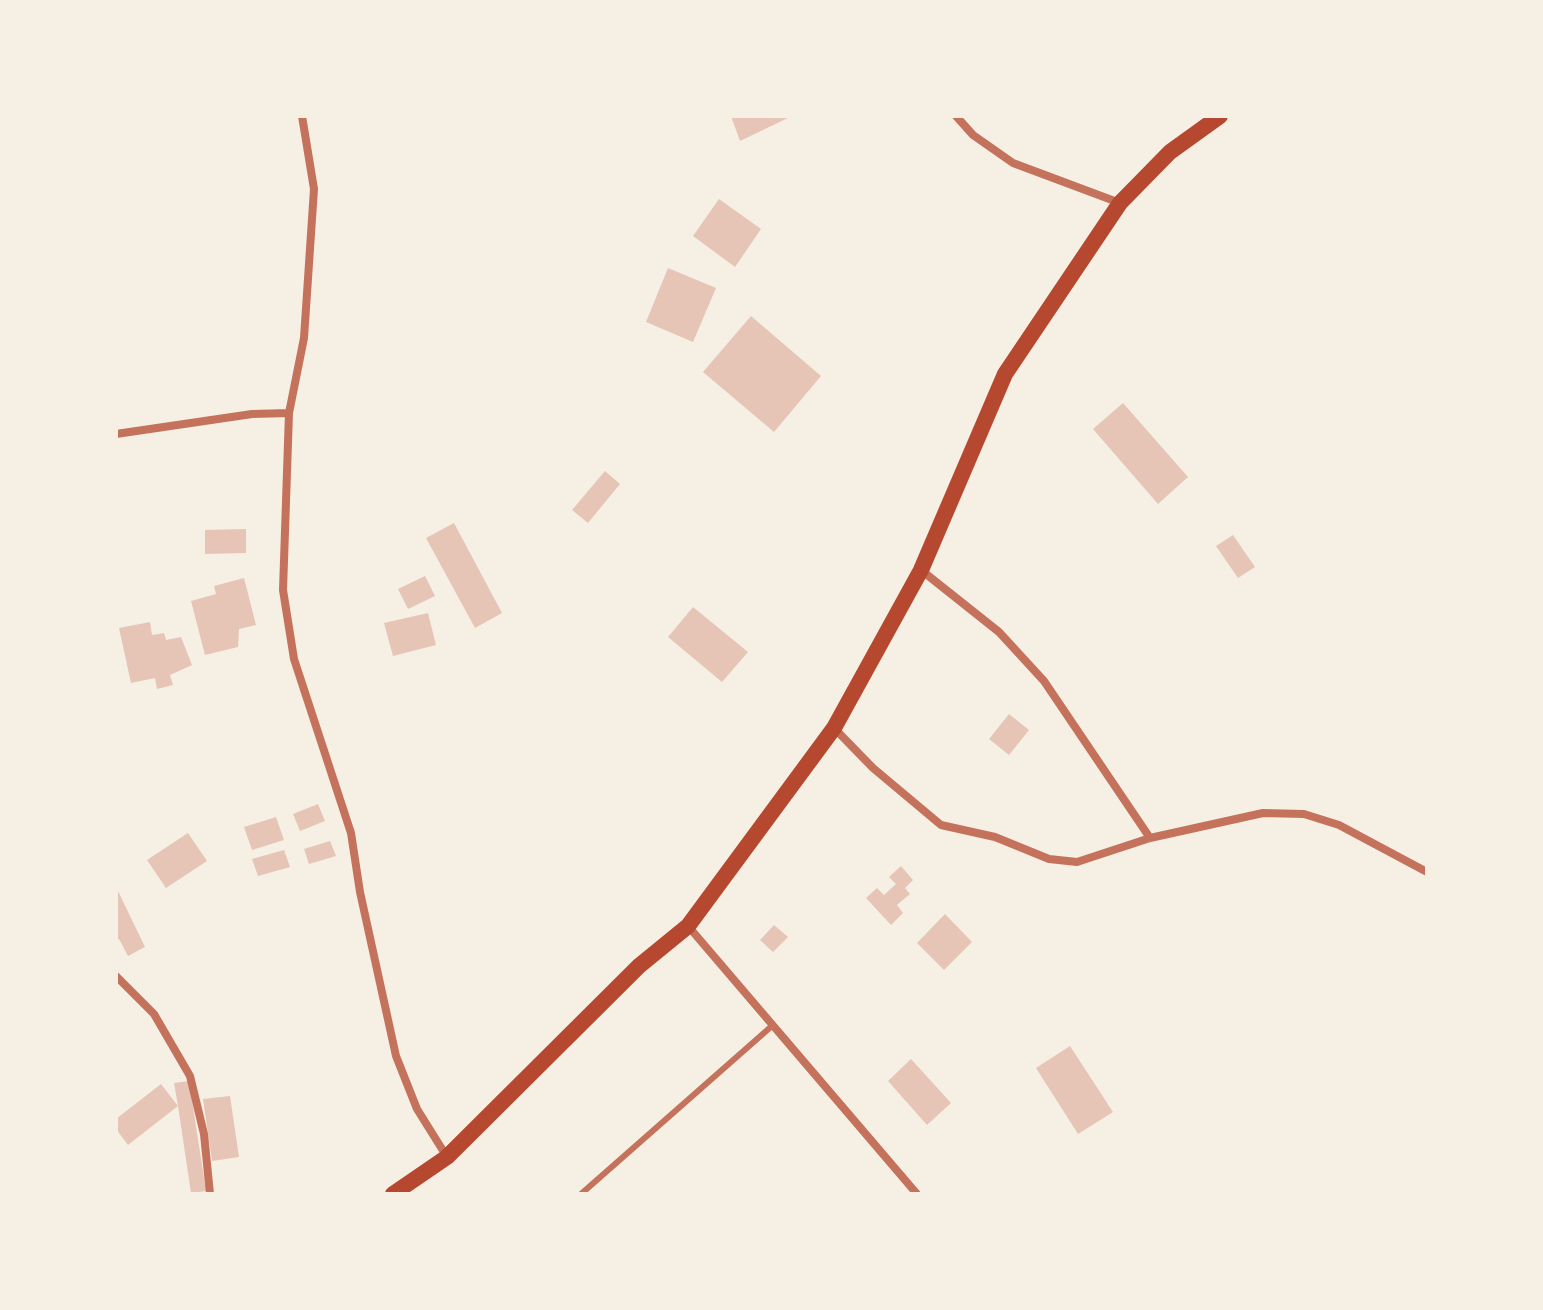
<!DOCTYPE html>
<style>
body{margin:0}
#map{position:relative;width:1543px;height:1310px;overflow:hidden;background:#f6efe4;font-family:"Roboto Serif",serif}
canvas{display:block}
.frame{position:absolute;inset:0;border:118px solid #f6efe4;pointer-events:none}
</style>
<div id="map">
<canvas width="1543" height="1310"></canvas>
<div class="frame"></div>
</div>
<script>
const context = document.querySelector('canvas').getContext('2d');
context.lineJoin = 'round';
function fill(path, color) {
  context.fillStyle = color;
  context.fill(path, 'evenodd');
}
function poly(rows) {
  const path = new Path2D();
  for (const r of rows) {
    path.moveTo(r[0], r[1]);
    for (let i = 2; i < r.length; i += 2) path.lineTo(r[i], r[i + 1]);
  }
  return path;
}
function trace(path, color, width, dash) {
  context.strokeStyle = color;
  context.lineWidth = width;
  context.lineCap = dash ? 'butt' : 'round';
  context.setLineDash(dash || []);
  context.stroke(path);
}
fill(poly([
 [731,116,792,116,740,141],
 [719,199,761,229,735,267,693,236],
 [668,268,716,288,693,342,646,322],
 [751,316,821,376,774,432,703,372],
 [1123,403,1188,477,1158,504,1093,429],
 [605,471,620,484,588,523,572,510],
 [454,523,502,613,475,628,426,538],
 [246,529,246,553,205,554,205,530],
 [1233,535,1255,567,1238,578,1216,546],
 [425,576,435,596,408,609,398,589],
 [244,578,256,625,239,629,238,647,205,655,191,601,216,594,214,586],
 [693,607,748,652,722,682,668,637],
 [428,613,436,645,393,656,384,623],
 [150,622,152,635,164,633,166,640,181,637,192,665,170,675,173,685,157,689,155,678,131,683,119,628],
 [1009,714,1029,730,1009,755,989,739],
 [318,804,325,821,300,831,293,814],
 [276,817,284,840,252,850,244,827],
 [188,833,207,861,166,888,147,860],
 [330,841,336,856,309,864,304,849],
 [284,850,290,867,258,876,252,859],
 [901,866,913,880,905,888,910,894,897,905,903,913,891,925,866,898,877,888,884,895,896,884,889,877],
 [116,887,145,947,128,956,119,939,116,940],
 [945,914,972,942,944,970,917,943],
 [774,925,788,937,773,952,760,940],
 [1070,1046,1113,1112,1078,1134,1036,1068],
 [911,1059,951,1103,927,1125,888,1081],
 [189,1081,206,1191,191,1193,178,1106,128,1145,116,1129,116,1119,161,1084,178,1106,174,1083],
 [230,1096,239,1157,212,1161,203,1099]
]), '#e6c5b7');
trace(poly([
 [581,1194,773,1025]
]), '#c5725c', 6);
trace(poly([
 [302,116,314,189,304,338,289,413,283,590,294,659,351,833,360,892,396,1056,417,1109,447,1157],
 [956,116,973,135,1013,163,1120,203],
 [116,434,252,414,289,413],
 [921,570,999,632,1044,681,1150,838],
 [834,728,873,768,941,825,995,837,1049,859,1077,862,1150,838,1263,813,1304,814,1339,825,1427,872],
 [688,926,917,1194],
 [116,976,154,1014,190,1076,204,1134,210,1194]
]), '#c5725c', 8);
trace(poly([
 [393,1194,447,1157,639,966,688,926,834,728,921,570,1005,374,1120,203,1170,152,1220,116]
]), '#b5482f', 16);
</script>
